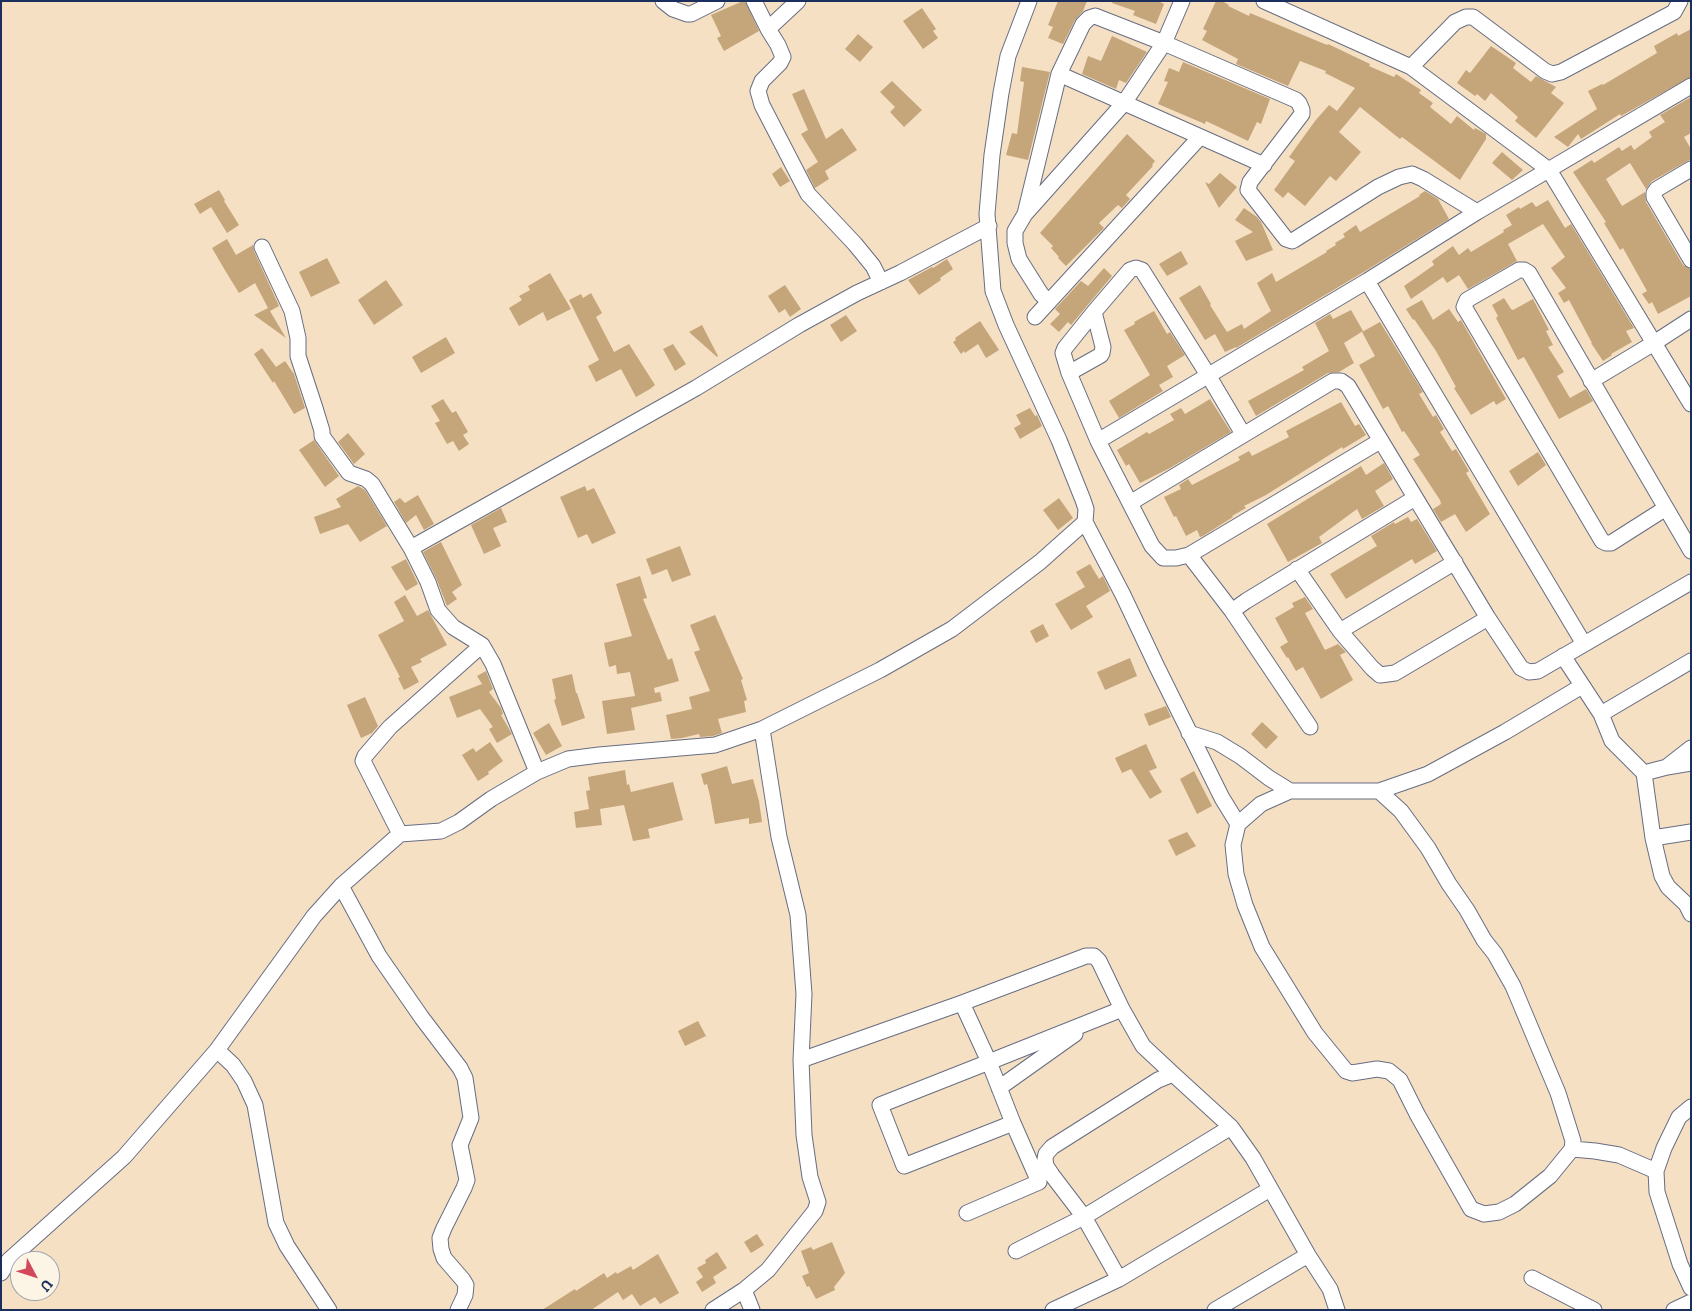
<!DOCTYPE html>
<style>
body{margin:0}
#map{position:relative;width:1692px;height:1311px;overflow:hidden;background:#f5e0c4;font-family:"IM FELL DW Pica",serif}
canvas{display:block}
.frame{position:absolute;inset:0;border:2px solid #1b2f5e;pointer-events:none}
.north{position:absolute;left:10px;top:1251px;width:50px;height:50px;box-sizing:border-box;background:#fcf5e5;border:1px solid #a2a6af;border-radius:50%;rotate:130deg;font-size:14px;font-weight:700;line-height:20px;text-align:center;color:#1b2f5e}
.north::after{content:'';display:block;margin:auto;width:18px;height:22px;background:#d1495b;clip-path:polygon(50% 0,100% 100%,50% 72%,0 100%)}
</style>
<div id="map">
<canvas width="1692" height="1311"></canvas>
<div class="frame"></div>
<div class="north">U</div>
</div>
<script>
const context = document.querySelector('canvas').getContext('2d');
context.lineJoin = 'round';
function fill(path, color) {
  context.fillStyle = color;
  context.fill(path, 'evenodd');
}
function poly(rows) {
  const path = new Path2D();
  for (const r of rows) {
    path.moveTo(r[0], r[1]);
    for (let i = 2; i < r.length; i += 2) path.lineTo(r[i], r[i + 1]);
  }
  return path;
}
function trace(path, color, width, dash) {
  context.strokeStyle = color;
  context.lineWidth = width;
  context.lineCap = dash ? 'butt' : 'round';
  context.setLineDash(dash || []);
  context.stroke(path);
}
fill(poly([
 [743,1,745,1,759,31,724,51,717,38,721,36,711,15],
 [1058,1,1087,1,1083,11,1075,20,1063,44,1048,38,1053,27,1048,25],
 [1113,1,1158,1,1164,4,1156,24,1133,15,1135,11,1112,3],
 [1216,1,1222,1,1229,5,1228,6,1249,16,1250,13,1327,45,1328,44,1370,64,1369,66,1394,77,1396,74,1421,90,1419,93,1433,103,1430,107,1451,124,1457,116,1474,130,1475,128,1486,134,1486,139,1460,180,1402,137,1400,139,1360,107,1339,132,1361,152,1336,181,1330,176,1305,206,1288,192,1283,198,1274,190,1295,161,1289,157,1315,121,1329,105,1337,111,1355,88,1325,73,1326,71,1300,61,1288,86,1236,64,1238,59,1202,40,1207,31,1203,29],
 [922,8,936,29,933,31,938,38,923,49,903,21],
 [1691,29,1691,77,1621,116,1620,114,1581,139,1578,134,1568,147,1554,137,1597,109,1588,91,1602,84,1603,85,1657,53,1654,46,1677,33,1678,36],
 [858,34,873,47,860,62,845,49],
 [1112,36,1147,52,1126,83,1119,80,1116,89,1082,74,1088,56,1101,61],
 [1491,46,1516,63,1513,68,1531,82,1536,76,1556,87,1551,93,1564,103,1536,138,1515,121,1518,117,1491,93,1485,101,1477,94,1475,96,1457,83,1466,70,1470,73],
 [1183,62,1270,99,1261,124,1257,122,1248,141,1206,121,1205,124,1158,104,1168,82,1164,81,1169,68,1179,72],
 [1022,67,1050,72,1028,160,1006,155,1012,133,1017,134,1024,82,1020,81],
 [892,81,922,110,904,127,890,112,895,107,880,92],
 [804,89,826,139,842,128,857,150,825,171,829,179,815,188,806,170,818,162,801,134,808,130,792,94],
 [1691,97,1691,133,1684,137,1691,149,1691,159,1652,181,1646,189,1630,163,1606,179,1622,206,1645,192,1646,202,1683,265,1691,269,1691,296,1658,314,1652,302,1649,304,1642,294,1647,291,1623,248,1620,250,1604,223,1606,222,1573,172,1592,160,1594,163,1619,147,1622,151,1631,145,1634,150,1652,137,1649,132,1665,122,1660,115],
 [1127,134,1155,161,1152,165,1153,166,1126,195,1130,199,1122,208,1118,205,1099,223,1104,228,1066,266,1058,258,1059,257,1051,248,1053,246,1040,233],
 [1502,152,1523,170,1512,180,1492,163],
 [781,167,790,181,780,187,772,174],
 [1220,173,1237,187,1219,208,1205,182,1209,184],
 [219,190,225,200,224,201,239,225,227,233,211,207,200,214,194,204],
 [1425,191,1438,199,1449,219,1367,270,1236,348,1236,347,1225,352,1215,334,1205,340,1179,298,1200,285,1211,304,1210,305,1227,332,1242,324,1244,329,1271,311,1257,283,1272,273,1276,282,1327,252,1326,251,1336,245,1335,243,1345,237,1343,234,1356,225,1360,232,1420,196,1419,195],
 [1548,200,1565,228,1571,224,1634,328,1626,331,1632,342,1611,354,1612,355,1603,361,1591,343,1592,343,1569,300,1564,303,1558,293,1566,288,1551,268,1565,257,1543,224,1508,244,1517,261,1468,289,1459,275,1447,283,1443,277,1411,299,1404,286,1434,265,1432,261,1453,246,1459,255,1468,248,1471,252,1504,232,1503,230,1512,225,1506,215,1519,207,1520,209,1532,202,1536,207],
 [1244,208,1257,217,1261,222,1273,250,1246,261,1235,241,1253,232,1235,220],
 [227,239,236,255,253,245,254,251,279,306,270,311,286,338,254,315,268,308,255,283,239,293,226,272,212,248],
 [1181,251,1188,264,1167,276,1159,264],
 [327,258,340,283,311,297,299,272],
 [947,259,953,269,940,278,941,280,919,295,908,280,932,267,933,268],
 [1104,268,1112,276,1071,325,1068,322,1059,332,1050,324,1060,314,1055,309,1081,281,1088,286],
 [550,273,571,309,547,321,543,312,519,326,509,308,522,300,519,296,530,290,528,286],
 [386,280,403,305,374,325,358,300],
 [785,285,801,309,790,317,785,309,779,313,768,296],
 [591,293,602,313,596,317,614,352,629,344,655,385,650,389,636,397,621,369,596,382,588,366,599,360,569,300,581,294,583,298],
 [1504,298,1511,309,1513,310,1533,299,1549,330,1546,331,1553,345,1548,347,1564,372,1557,376,1570,398,1586,389,1593,401,1559,419,1524,357,1518,360,1496,318,1498,316,1492,305],
 [1422,300,1433,320,1449,309,1458,322,1461,320,1506,399,1496,405,1494,401,1471,415,1454,388,1456,387,1436,351,1414,319,1413,320,1406,309],
 [1351,310,1363,331,1344,343,1354,363,1339,372,1328,373,1256,416,1248,401,1304,370,1302,367,1329,351,1315,323,1330,314,1333,319],
 [1154,311,1167,334,1170,332,1185,355,1167,366,1173,377,1159,385,1163,391,1119,418,1109,401,1150,375,1124,330,1135,324,1134,322],
 [846,315,857,331,841,342,830,325],
 [980,321,999,350,986,358,978,344,965,353,964,351,961,354,953,342,956,340,955,338],
 [1380,322,1423,392,1419,394,1433,417,1436,415,1444,429,1440,432,1452,451,1456,449,1469,471,1466,473,1490,514,1466,532,1455,514,1441,522,1433,509,1441,504,1440,500,1413,459,1420,455,1404,431,1402,432,1388,406,1383,409,1359,365,1375,356,1362,332],
 [702,325,718,356,717,357,689,332],
 [446,337,455,353,421,373,412,357],
 [673,344,686,364,675,371,663,349],
 [262,348,276,367,285,361,294,374,305,408,294,414,274,381,273,383,254,354],
 [443,399,452,413,456,411,468,432,463,435,469,444,459,451,453,441,447,444,435,423,440,421,431,406],
 [1210,399,1231,432,1170,468,1140,483,1129,464,1126,466,1117,450,1147,432,1149,434,1174,420,1170,414,1181,408,1185,414],
 [1341,402,1355,426,1359,424,1366,435,1343,449,1342,447,1266,495,1244,506,1246,508,1232,516,1233,517,1203,536,1200,537,1197,530,1186,536,1176,516,1174,517,1164,497,1181,489,1179,485,1188,479,1192,485,1240,460,1238,457,1249,451,1252,456,1289,437,1286,431],
 [1030,408,1035,416,1037,415,1042,426,1020,439,1014,428,1021,424,1016,415],
 [348,433,365,454,354,464,338,442],
 [314,440,339,476,325,487,299,450],
 [1538,452,1546,465,1518,486,1509,471],
 [1384,463,1393,479,1375,491,1384,506,1362,519,1357,509,1319,537,1322,543,1288,562,1267,524,1361,466,1366,475],
 [358,486,365,490,387,526,360,542,348,524,320,534,314,517,341,507,336,499],
 [585,486,587,491,594,488,616,533,592,544,587,534,578,538,560,497],
 [418,495,434,524,424,530,416,515,406,523,394,502,400,498,405,503],
 [1059,498,1073,518,1058,530,1043,510],
 [501,508,507,522,493,528,501,546,484,554,471,525],
 [1408,517,1411,522,1417,519,1437,551,1415,564,1412,559,1346,599,1330,574,1377,546,1371,536,1394,522,1395,524],
 [441,542,462,585,452,592,457,599,447,606,436,578,423,552],
 [680,546,691,575,672,582,667,569,652,575,646,559],
 [406,559,418,584,406,591,391,567],
 [1090,564,1099,579,1103,576,1110,591,1086,606,1093,617,1071,630,1055,604,1085,587,1076,572],
 [640,576,647,598,643,599,668,660,672,658,679,681,654,688,655,693,660,692,662,701,631,708,635,730,607,734,602,701,635,696,630,672,617,674,616,665,609,667,604,643,632,636,616,584],
 [405,595,417,616,428,610,447,645,420,659,422,662,411,667,419,682,404,690,398,678,400,677,378,635,404,621,394,602],
 [1305,597,1313,609,1305,613,1325,650,1338,644,1346,652,1340,655,1353,680,1321,699,1303,667,1296,671,1288,657,1287,658,1280,647,1288,642,1275,618,1294,607,1292,603],
 [715,615,743,679,741,680,747,700,744,701,746,712,718,719,722,733,713,736,700,737,699,734,682,738,671,739,666,715,692,709,689,697,710,691,694,652,700,650,690,625],
 [1043,624,1049,636,1036,643,1030,631],
 [1130,658,1137,676,1105,690,1097,672],
 [486,671,493,689,489,692,501,708,503,714,501,715,512,734,497,743,489,729,493,727,480,709,457,718,449,697,482,684,477,676],
 [572,674,576,693,577,693,585,718,562,726,554,700,556,699,552,679],
 [365,697,378,726,372,733,361,738,347,705],
 [1166,706,1171,717,1149,726,1144,714],
 [1262,722,1278,737,1266,749,1251,734],
 [549,723,562,746,546,755,533,733],
 [490,742,503,761,488,772,489,774,478,781,462,755,473,748,476,752],
 [1146,744,1157,768,1149,771,1162,792,1150,799,1131,769,1122,773,1115,758],
 [727,766,732,784,753,779,759,801,762,822,749,824,749,818,715,824,710,796,707,784,704,785,701,774],
 [625,770,627,785,629,784,631,792,673,782,683,820,648,829,650,838,633,841,624,805,600,809,602,825,576,828,574,812,589,809,586,791,590,790,588,777],
 [1194,771,1212,806,1197,814,1180,779],
 [1187,832,1196,846,1176,856,1168,840],
 [698,1021,706,1036,685,1046,678,1031],
 [757,1234,764,1245,751,1253,744,1242],
 [832,1242,845,1273,834,1287,835,1290,816,1299,809,1286,807,1287,802,1276,809,1273,801,1251,811,1247,813,1250],
 [717,1252,727,1268,713,1277,716,1283,702,1292,696,1282,703,1277,697,1268,706,1263,705,1260],
 [658,1254,679,1293,660,1304,655,1297,640,1306,632,1294,623,1300,618,1292,591,1310,542,1310,575,1289,576,1291,604,1273,607,1278,616,1272,617,1274,631,1266,633,1270]
]), '#c5a57a');
const minor = poly([
 [663,1,673,9,687,14,691,14,717,1],
 [754,1,768,29,778,45,783,57,780,63,762,81,758,91,762,105,808,194,855,244,873,266,881,282],
 [1264,1,1411,67,1549,170,1691,404],
 [768,29,798,1],
 [1411,67,1455,22,1466,17,1473,17,1545,71,1552,74,1561,72,1674,12,1680,1],
 [1059,74,1264,165],
 [1691,169,1657,189,1654,193,1654,197,1691,260],
 [1025,214,1059,74,1083,24,1089,18,1095,16,1164,43,1296,100,1299,103,1302,110,1302,114,1250,182,1248,190,1286,239,1292,241,1294,240,1378,187,1399,177,1412,174,1423,179,1477,212],
 [262,247,292,311,298,338,298,356,315,408,322,431,322,436,349,473,366,479,372,484,411,548,428,582,438,610,453,627,482,645,493,664,537,772],
 [1367,281,1584,644],
 [1048,301,1041,294,1019,259,1015,243,1015,231,1025,214,1124,103,1164,43,1182,1],
 [1035,317,1200,137],
 [1069,373,1101,355,1102,353,1103,347,1094,312],
 [1591,381,1654,343,1691,319],
 [1243,434,1208,375,1142,270,1136,268,1130,270,1094,312,1065,348,1063,353,1069,373,1098,441,1152,546,1163,558,1176,558,1189,555,1380,441],
 [1098,441,1367,281,1477,212,1691,86],
 [1130,503,1333,381,1341,381,1348,386,1488,618,1521,668,1529,672,1538,671,1691,582],
 [1666,508,1611,543,1606,543,1602,541,1466,310,1464,307,1467,300,1519,270,1524,270,1529,273,1691,551],
 [1085,522,1123,595,1157,667,1222,798,1238,824],
 [411,548,696,388,799,325,857,293,900,273,989,226],
 [1189,555,1232,611,1310,727],
 [1297,569,1340,631,1372,668,1380,675,1395,673,1488,618],
 [1232,611,1246,601,1415,498],
 [1340,631,1455,562],
 [1563,656,1601,714,1612,741,1644,773,1653,838,1662,876,1668,887,1686,904,1691,914],
 [1601,714,1691,661],
 [1189,733,1217,742,1240,756,1269,778,1290,791],
 [1668,766,1691,748],
 [1644,773,1667,767,1691,763],
 [1379,791,1401,811,1428,848,1449,884,1467,910,1484,940,1495,954,1513,986,1558,1093,1573,1141,1572,1149,1595,1151,1619,1155,1656,1171],
 [400,834,363,761,365,756,390,727,482,645],
 [1653,838,1691,832],
 [341,886,379,956,422,1018,460,1068,465,1078,471,1118,460,1145,467,1180,464,1188,444,1228,440,1238,441,1249,444,1258,463,1280,466,1285,465,1295,458,1310],
 [962,1003,989,1062,1122,1009],
 [217,1050,233,1065,244,1081,255,1105,276,1223,287,1246,329,1310],
 [801,1060,962,1003,1086,956,1094,956,1099,961,1122,1009,1143,1046,1173,1074],
 [999,1088,1075,1034],
 [1691,1107,1679,1117,1664,1148,1656,1171,1657,1192,1680,1264,1691,1288],
 [1572,1149,1550,1176,1515,1204,1499,1212,1484,1214,1471,1209,1417,1114,1400,1080,1389,1071,1377,1069,1352,1073,1346,1071,1315,1033,1262,947,1245,905,1236,874,1233,845,1238,824,1261,804,1290,791,1379,791,1428,774,1505,732,1582,686],
 [1270,1189,1119,1279,1084,1217,1052,1175,1046,1166,1045,1159,1046,1154,1052,1147,1158,1080,1173,1074,1231,1127,1253,1158,1308,1255,1330,1289,1337,1310],
 [967,1213,1039,1182,1013,1123,989,1062,880,1105,904,1166,1013,1123],
 [1016,1251,1084,1217,1231,1127],
 [1,1273,9,1260,124,1157,217,1050,314,916,341,886,400,834,441,831,459,822,491,799,537,772,568,759,599,755,715,745,762,729],
 [1532,1278,1594,1310],
 [713,1310,744,1290],
 [752,1310,744,1290,768,1270,815,1211,818,1202,810,1177,804,1135,801,1060,804,994,798,915,779,837,762,729,880,670,952,629,1040,562,1085,522,1086,509,1083,500,1059,440,1006,325,993,291,987,214,992,155,1001,93,1008,56,1029,1],
 [1053,1310,1119,1279],
 [1215,1310,1308,1255],
 [1674,1310,1691,1302]
]);
trace(minor, '#676d82', 17);
trace(minor, '#fff', 15);
</script>
